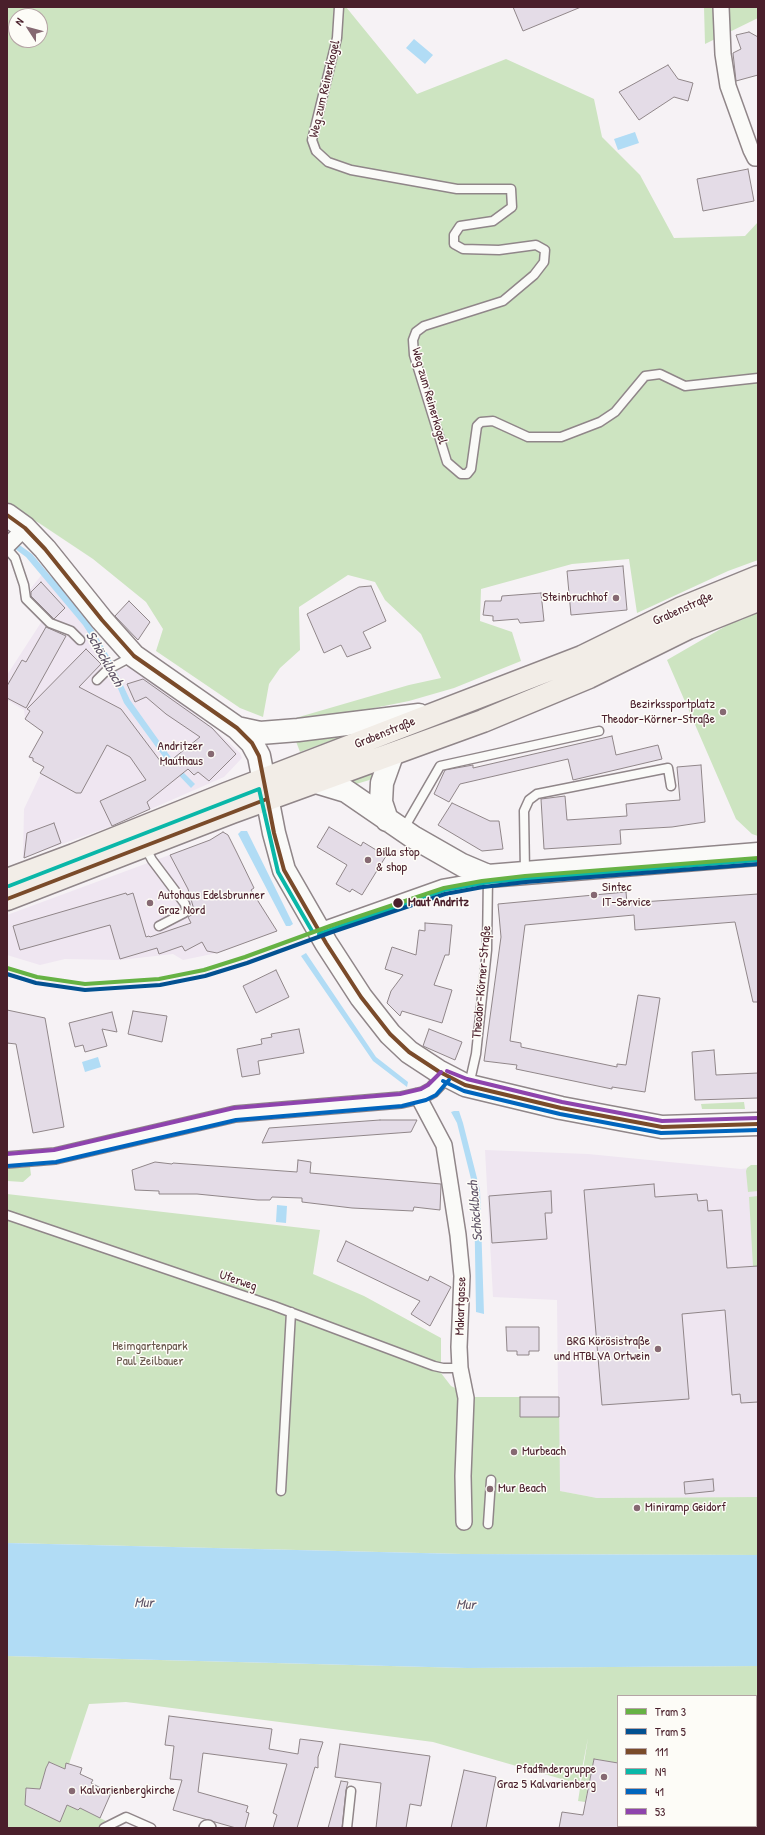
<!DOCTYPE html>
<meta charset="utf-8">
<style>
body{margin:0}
#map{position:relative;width:765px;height:1835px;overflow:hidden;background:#f6f2f5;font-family:"Patrick Hand",sans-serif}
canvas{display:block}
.frame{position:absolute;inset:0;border:8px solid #4a1f2b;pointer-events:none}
.legend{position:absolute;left:617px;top:1695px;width:140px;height:132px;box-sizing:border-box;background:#fdfcf7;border:1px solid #b5a4a5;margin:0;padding:5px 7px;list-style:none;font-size:12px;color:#4a1f2b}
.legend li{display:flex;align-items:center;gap:8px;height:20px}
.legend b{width:20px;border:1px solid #b5a4a5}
.north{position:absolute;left:8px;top:8px;width:40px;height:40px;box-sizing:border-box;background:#fdfcf7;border:1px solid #b5a4a5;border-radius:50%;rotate:306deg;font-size:11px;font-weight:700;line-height:16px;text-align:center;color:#4a1f2b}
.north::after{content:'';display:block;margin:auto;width:14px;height:18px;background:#866972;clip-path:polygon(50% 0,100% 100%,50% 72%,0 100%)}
</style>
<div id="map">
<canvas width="765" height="1835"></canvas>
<div class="frame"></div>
<ul class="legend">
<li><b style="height:5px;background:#66b244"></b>Tram 3</li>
<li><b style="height:5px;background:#025191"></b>Tram 5</li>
<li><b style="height:5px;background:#7a4b2a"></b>111</li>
<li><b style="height:5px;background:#0ab7a8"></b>N9</li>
<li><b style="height:5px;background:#0065bd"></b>41</li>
<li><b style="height:5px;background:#8e44ad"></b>53</li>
</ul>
<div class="north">N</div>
</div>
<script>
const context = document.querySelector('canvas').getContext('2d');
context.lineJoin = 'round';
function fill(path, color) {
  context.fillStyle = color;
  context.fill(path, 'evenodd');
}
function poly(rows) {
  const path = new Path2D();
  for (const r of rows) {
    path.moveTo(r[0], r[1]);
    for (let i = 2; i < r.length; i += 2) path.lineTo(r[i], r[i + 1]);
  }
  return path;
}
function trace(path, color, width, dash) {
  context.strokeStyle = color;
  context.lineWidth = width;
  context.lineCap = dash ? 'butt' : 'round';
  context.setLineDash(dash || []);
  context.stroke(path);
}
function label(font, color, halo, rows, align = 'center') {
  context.font = font + ' "Patrick Hand",sans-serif';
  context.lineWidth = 3;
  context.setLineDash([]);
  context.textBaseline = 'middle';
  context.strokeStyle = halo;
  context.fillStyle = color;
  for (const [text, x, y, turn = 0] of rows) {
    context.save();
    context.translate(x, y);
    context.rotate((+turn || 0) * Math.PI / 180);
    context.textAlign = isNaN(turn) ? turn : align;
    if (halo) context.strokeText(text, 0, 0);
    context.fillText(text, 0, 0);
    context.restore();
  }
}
fill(poly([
 [43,573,86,625,114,671,132,666,213,728,240,753,242,758,224,777,112,826,23,858,24,809,44,767,28,758,43,732,25,719,24,710,7,700,7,675,42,621,25,596],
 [223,832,228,835,237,853,254,888,252,890,277,931,217,953,183,960,173,954,120,960,65,959,40,965,7,955,7,915,210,840],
 [485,1150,588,1154,741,1169,758,1167,758,1497,597,1498,559,1491,557,1300,493,1297]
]), '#efe6f1');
fill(poly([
 [7,7,346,7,417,94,506,59,594,99,602,137,640,175,674,238,745,236,758,222,758,560,728,571,637,613,629,559,572,564,481,589,480,621,512,632,521,661,454,688,409,701,369,709,291,721,292,719,409,685,441,678,421,634,385,600,375,582,348,575,299,607,300,650,280,668,269,684,263,717,240,708,156,651,163,629,146,602,93,559,39,523,7,507],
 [16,16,40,16,40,40,16,40],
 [704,7,758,7,758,18,705,44],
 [758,612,758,836,752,834,736,819,667,660,731,623,742,620],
 [357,731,300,752,294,736],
 [379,768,376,778,353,785,345,780],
 [744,1102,745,1109,702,1109,701,1104],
 [751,1165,758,1165,758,1191,748,1192,746,1171,747,1168],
 [30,1167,31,1175,23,1182,7,1181,7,1168],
 [7,1194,320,1230,313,1274,364,1296,441,1338,441,1373,451,1386,459,1390,456,1511,472,1502,469,1489,473,1397,559,1397,560,1491,597,1498,758,1497,758,1555,462,1554,7,1543],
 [758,1196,758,1266,753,1266,749,1197],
 [7,1656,467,1668,758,1666,758,1738,756,1738,756,1696,618,1696,618,1763,594,1759,585,1802,578,1801,588,1738,579,1784,433,1742,126,1702,89,1704,69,1764,66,1764,65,1769,49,1762,46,1768,40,1789,26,1788,25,1800,28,1807,60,1821,67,1805,78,1810,80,1808,120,1828,7,1828]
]), '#cde4c1');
fill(poly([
 [414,39,433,55,425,64,406,48],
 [635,132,639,143,618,150,614,139],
 [7,536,32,554,89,622,111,660,130,700,177,766,195,784,191,788,170,766,124,703,107,662,83,625,26,557,7,543],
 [241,831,247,831,293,924,290,926,286,926,238,834],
 [306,953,376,1057,408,1082,407,1087,373,1061,301,956],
 [98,1057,101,1067,85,1072,82,1062],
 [454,1111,459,1111,463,1123,480,1190,484,1314,476,1312,474,1191,457,1123,451,1112],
 [277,1205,287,1206,286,1223,276,1222],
 [7,1543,462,1554,758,1555,758,1666,467,1668,7,1656]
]), '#b1dcf5');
trace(poly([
 [51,579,58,583,64,592]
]), '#b1dcf5', 4.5);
const building = poly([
 [513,7,581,7,523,31,513,7],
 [749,32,758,37,758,75,736,81,733,53,741,49,736,35,749,32],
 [668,65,678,79,693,83,688,101,674,97,639,120,619,92,668,65],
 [748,169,754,201,703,211,697,179,748,169],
 [623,566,627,610,571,615,567,571,623,566],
 [41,582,65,608,54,619,31,596,31,592,41,582],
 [371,586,386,621,363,632,371,648,347,657,341,645,324,653,307,614,359,587,371,586],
 [541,593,544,621,520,623,518,619,493,621,493,616,483,615,485,601,501,601,502,596,541,593],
 [129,601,150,622,138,640,115,616,129,601],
 [46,627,66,636,26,708,7,698,7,686,22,660,26,662,46,627],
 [86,649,101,664,79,687,121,709,164,766,200,737,166,714,146,697,135,702,127,684,143,679,212,728,236,754,209,781,198,772,194,775,188,769,147,802,150,809,112,826,100,801,146,780,130,757,107,745,81,793,76,793,40,773,44,767,33,761,33,758,29,757,43,732,25,719,30,711,27,709,86,649],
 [612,736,616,755,658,745,662,759,573,780,568,759,460,784,449,802,434,794,445,770,473,765,473,768,612,736],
 [701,765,705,822,672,827,620,830,621,844,544,849,541,799,565,796,567,820,627,816,626,804,680,800,677,767,701,765],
 [452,803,490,821,499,821,503,849,482,851,438,825,452,803],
 [54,823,61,843,24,858,27,833,54,823],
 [329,827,361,846,363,842,386,856,362,895,352,889,350,892,336,884,347,865,317,847,329,827],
 [223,832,228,835,237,853,254,888,251,890,277,931,217,953,207,951,202,942,185,951,182,946,159,954,157,948,120,959,110,925,20,950,13,926,126,893,127,895,133,893,146,937,149,936,150,937,191,923,188,917,195,913,188,889,170,855,210,840,223,832],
 [626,892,627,903,758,894,758,1002,753,1002,735,922,635,930,634,915,525,925,510,1041,521,1043,521,1047,617,1067,617,1064,626,1065,638,995,660,998,645,1092,612,1087,612,1089,516,1069,517,1065,484,1061,501,937,498,904,626,892],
 [425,923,452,925,449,955,445,955,434,985,452,990,442,1023,402,1011,400,1016,387,1003,391,991,403,975,385,969,392,947,416,955,419,930,425,931,425,923],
 [276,970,289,997,256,1013,243,986,276,970],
 [7,1010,45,1018,64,1127,33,1133,16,1044,7,1043,7,1010],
 [133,1011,167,1016,162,1042,128,1034,133,1011],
 [112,1012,117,1032,102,1029,107,1046,85,1052,83,1045,75,1047,69,1023,112,1012],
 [299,1029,304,1053,258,1061,260,1074,242,1077,237,1049,262,1044,261,1039,272,1037,271,1034,299,1029],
 [429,1029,462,1042,455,1060,423,1046,429,1029],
 [714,1050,716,1075,758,1073,758,1098,695,1100,692,1052,714,1050],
 [380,1120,417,1120,411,1132,262,1143,269,1128,380,1120],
 [298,1160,311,1162,310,1173,441,1184,440,1210,414,1207,413,1211,352,1208,302,1202,302,1198,272,1197,270,1200,258,1200,197,1194,159,1194,159,1191,135,1190,132,1170,155,1162,172,1164,173,1163,297,1172,298,1160],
 [654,1184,655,1197,697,1194,698,1201,707,1200,708,1211,722,1210,727,1268,758,1266,758,1402,741,1403,740,1394,732,1395,725,1310,682,1314,689,1399,602,1405,584,1190,654,1184],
 [551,1191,552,1213,545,1213,547,1239,492,1243,489,1196,551,1191],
 [346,1241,428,1281,430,1276,451,1287,430,1326,411,1314,420,1301,337,1261,346,1241],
 [506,1327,539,1327,539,1351,529,1351,529,1355,517,1355,517,1351,507,1351,506,1327],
 [520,1397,559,1397,559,1417,520,1417,520,1397],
 [713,1479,714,1491,685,1494,684,1482,713,1479],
 [169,1716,272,1729,269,1749,298,1754,300,1739,323,1742,318,1757,318,1768,315,1767,297,1828,273,1828,277,1815,273,1813,287,1764,203,1753,198,1792,248,1806,246,1812,249,1813,245,1828,236,1828,173,1810,182,1780,170,1779,174,1746,165,1745,169,1716],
 [340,1744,430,1756,421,1806,410,1804,406,1828,376,1828,381,1783,335,1777,340,1744],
 [594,1759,618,1763,618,1828,559,1828,562,1812,583,1815,594,1759],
 [49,1762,65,1769,66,1763,82,1768,80,1774,93,1780,91,1783,111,1793,100,1818,80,1808,78,1810,67,1805,60,1822,25,1805,26,1788,40,1789,46,1768,49,1762],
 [464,1770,496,1777,486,1828,451,1828,464,1770],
 [341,1781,348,1782,346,1790,342,1828,328,1828,341,1781]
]);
fill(building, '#e4dce7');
trace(building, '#908689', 1);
const lane = poly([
 [339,7,337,38,312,140,316,151,328,162,351,170,457,189,511,189,512,207,493,221,460,226,454,235,454,244,463,249,499,250,536,245,545,250,544,262,534,275,503,301,424,326,416,332,413,340,414,355,447,462,461,474,467,474,471,469,477,426,481,422,493,421,528,437,561,437,600,422,615,412,645,376,660,374,685,386,758,378],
 [7,549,15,558,24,585,26,599,50,623,71,631,80,640],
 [97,680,107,670,133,656],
 [403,830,440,766,599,731],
 [145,847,152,860,185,904,186,910,184,913,159,926],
 [525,872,524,811,529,800,537,794,668,768,671,786],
 [318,928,442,884,488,876,487,950,476,1054,469,1085],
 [7,1215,274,1306,434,1366,443,1368,460,1368],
 [281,1491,291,1312],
 [488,1524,491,1480],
 [104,1828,126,1817,151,1828],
 [347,1828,351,1791]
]);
const street = poly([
 [721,7,723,54,728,86,751,150,755,158,758,158],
 [7,546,25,528],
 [418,1096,444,1145,458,1235,462,1276,459,1347,460,1368,466,1398,463,1476,464,1522],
 [7,1160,55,1156,235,1114,401,1100,423,1095,432,1090,445,1076],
 [207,1828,208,1828]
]);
const secondary = poly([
 [7,515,25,528,45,549,102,620,134,656,237,728,252,743,259,756,274,833,284,870,326,943,361,997,390,1034,409,1052,438,1071,465,1085,561,1108,662,1127,758,1124],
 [237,728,260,733,298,730,419,715],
 [316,782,346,791,413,837,462,865,488,876,758,854],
 [387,820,381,802,382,783,392,755]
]);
const primary = poly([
 [7,880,74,855,226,794,582,657,682,608,758,577],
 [7,899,232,812,483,721,589,677,688,628,758,600]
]);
trace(lane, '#908689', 11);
trace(street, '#908689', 18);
trace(secondary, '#908689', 25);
trace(primary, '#908689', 25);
trace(lane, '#fafaf8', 8);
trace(street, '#fafaf8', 15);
trace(secondary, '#fafaf8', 22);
trace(primary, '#f2ede7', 22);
trace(poly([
 [7,515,25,528,45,549,102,620,134,656,237,728,252,743,259,756,274,833,284,870,326,943,361,997,390,1034,409,1052,438,1071,465,1085,561,1108,662,1127,758,1124],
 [7,899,267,799]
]), '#7a4b2a', 4);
trace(poly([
 [9,886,259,789,278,872,312,931],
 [319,934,444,890,489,882,758,860]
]), '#0ab7a8', 4);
trace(poly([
 [443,1081,464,1091,560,1114,661,1133,758,1130],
 [7,1166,56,1162,236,1120,402,1106,426,1100,436,1095,449,1080]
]), '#0065bd', 4);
trace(poly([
 [447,1071,467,1079,562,1102,662,1121,758,1118],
 [7,1154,54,1150,234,1108,400,1094,421,1089,428,1085,441,1072]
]), '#8e44ad', 4);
trace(poly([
 [7,968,37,977,85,984,159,979,204,970,245,957,330,926,444,888,482,881,525,876,758,858]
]), '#66b244', 4);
trace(poly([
 [7,974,36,983,85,990,160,985,205,976,247,963,332,932,445,894,483,887,526,882,758,864]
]), '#025191', 4);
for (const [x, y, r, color] of [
 [616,598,4,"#866972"],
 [723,712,4,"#866972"],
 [211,754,4,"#866972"],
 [368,860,4,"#866972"],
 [594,895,4,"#866972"],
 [150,903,4,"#866972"],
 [398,903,5.5,"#4a1f2b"],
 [658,1349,4,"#866972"],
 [514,1452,4,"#866972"],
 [490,1489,4,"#866972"],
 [637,1508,4,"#866972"],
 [604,1777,4,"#866972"],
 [72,1791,4,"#866972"]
]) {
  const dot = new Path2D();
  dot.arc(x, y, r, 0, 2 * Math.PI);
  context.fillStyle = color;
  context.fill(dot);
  trace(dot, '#fdfcf7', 1.5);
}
label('13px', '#4a1f2b', '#fdfcf7', [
 ["Weg zum Reinerkogel",325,89,-77],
 ["Weg zum Reinerkogel",429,396,74],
 ["Grabenstraße",683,609,-24],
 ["Grabenstraße",385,733,-22],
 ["Theodor-Körner-Straße",482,982,-85],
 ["Uferweg",238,1281,19],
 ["Makartgasse",461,1306,-88]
]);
label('13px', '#4a1f2b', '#fdfcf7', [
 ["Steinbruchhof",608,598,"right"],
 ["Bezirkssportplatz",715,705,"right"],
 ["Theodor-Körner-Straße",715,720,"right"],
 ["Andritzer",203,747,"right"],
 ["Mauthaus",203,762,"right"],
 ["Billa stop",376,853],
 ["& shop",376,868],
 ["Sintec",602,888],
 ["IT-Service",602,903],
 ["Autohaus Edelsbrunner",158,896],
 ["Graz Nord",158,911],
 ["BRG Körösistraße",650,1342,"right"],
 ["und HTBLVA Ortwein",650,1357,"right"],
 ["Murbeach",522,1452],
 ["Mur Beach",498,1489],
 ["Miniramp Geidorf",645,1508],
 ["Pfadfindergruppe",596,1770,"right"],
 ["Graz 5 Kalvarienberg",596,1785,"right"],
 ["Kalvarienbergkirche",80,1791]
], 'left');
label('bold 13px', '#4a1f2b', '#fdfcf7', [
 ["Maut Andritz",408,903]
], 'left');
label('13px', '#67564b', '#fdfcf7', [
 ["Heimgartenpark",150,1347],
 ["Paul Zeilbauer",150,1362]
]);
label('italic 14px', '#605568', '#fdfcf7', [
 ["Schöcklbach",104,659,60],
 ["Schöcklbach",476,1211,-95],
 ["Mur",144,1603],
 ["Mur",466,1605]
]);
</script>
